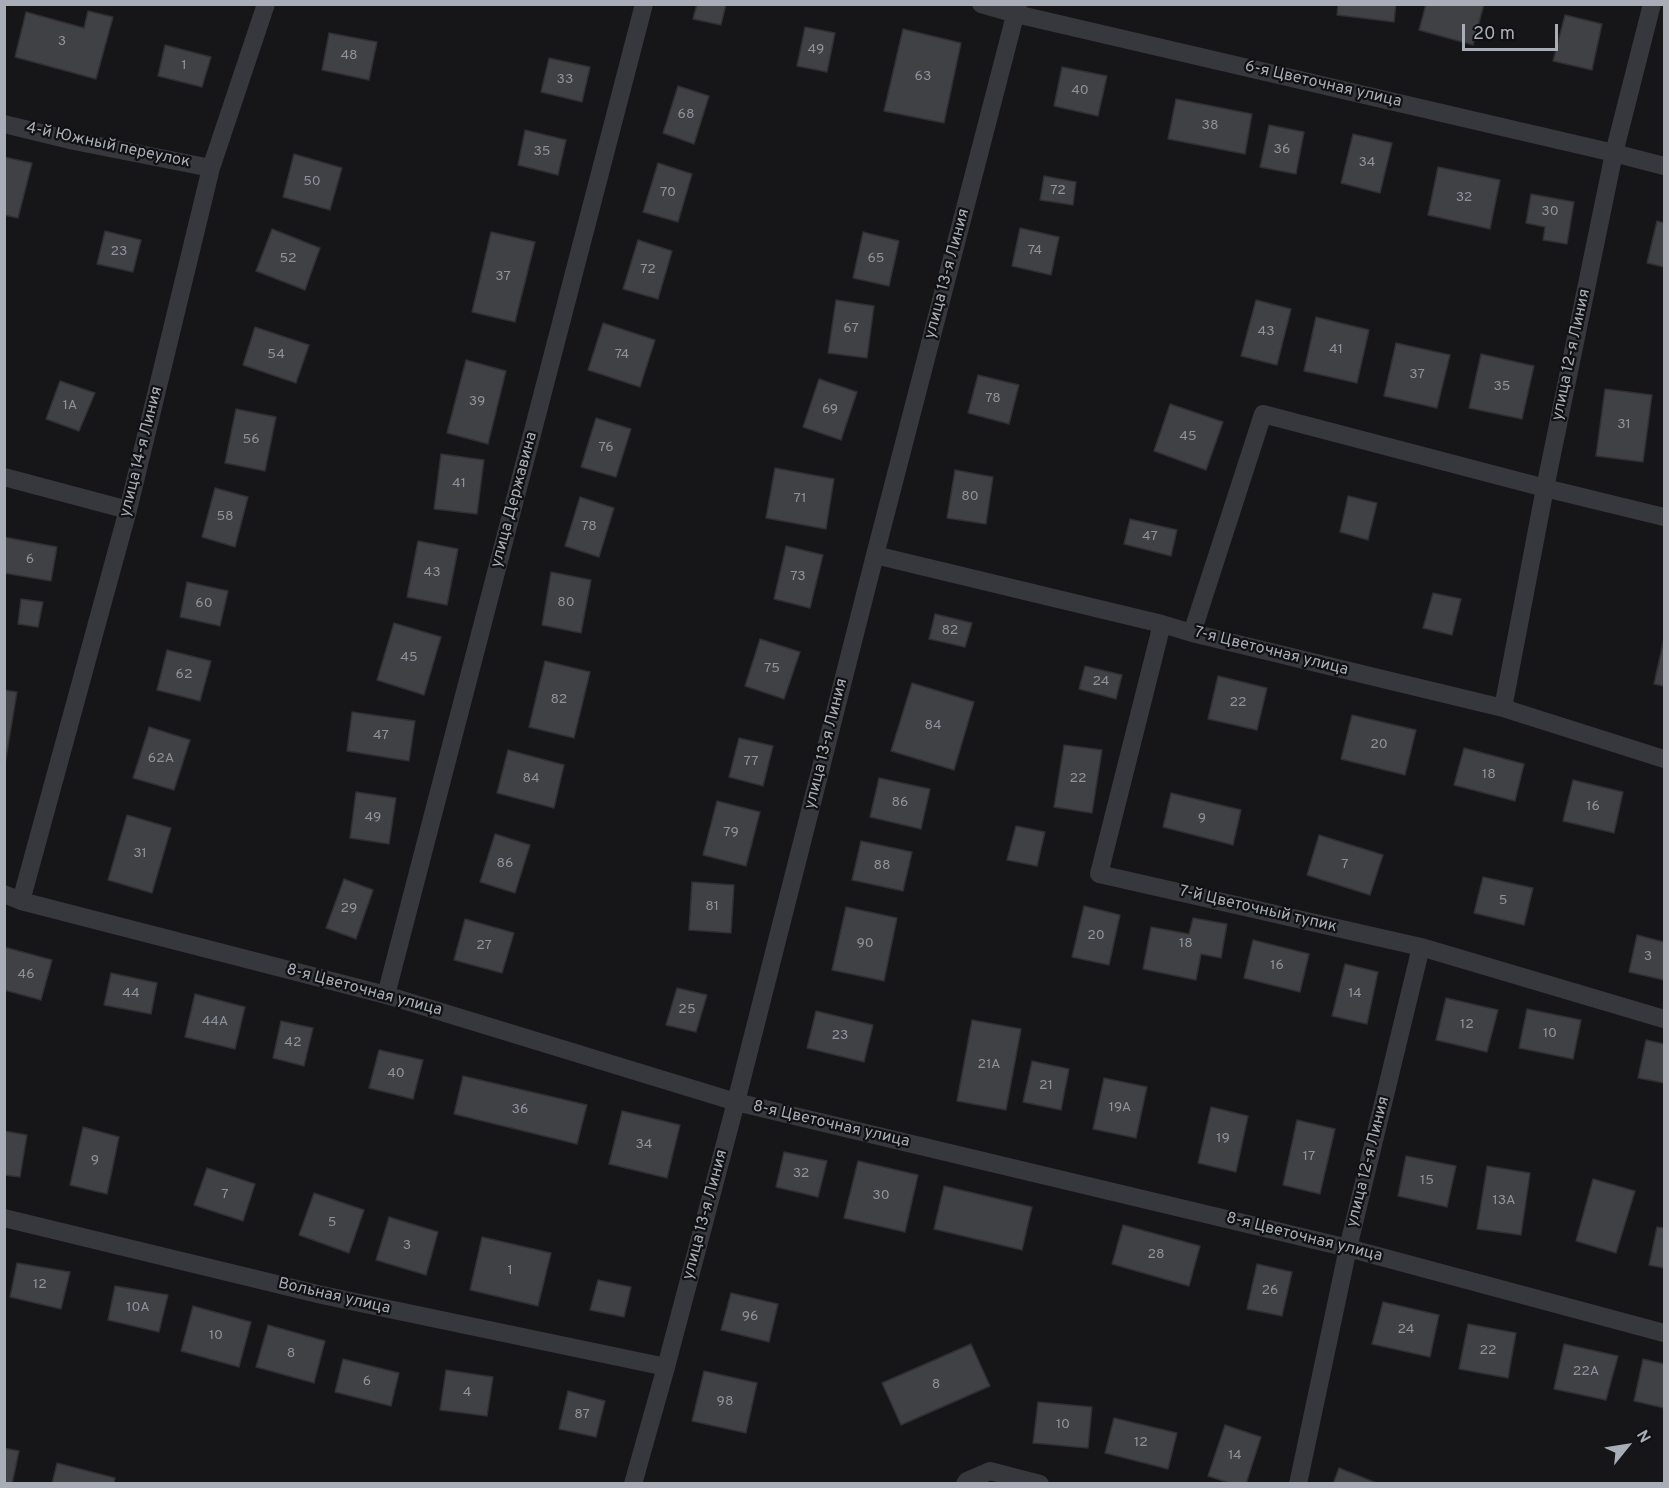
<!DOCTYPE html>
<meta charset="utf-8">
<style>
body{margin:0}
#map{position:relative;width:1669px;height:1488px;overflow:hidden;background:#161618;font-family:Overpass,sans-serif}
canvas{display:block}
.frame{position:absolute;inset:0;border:6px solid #a8adb8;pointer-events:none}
.north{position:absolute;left:1597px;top:1416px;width:60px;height:60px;-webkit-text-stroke:4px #111113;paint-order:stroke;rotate:60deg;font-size:16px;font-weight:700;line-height:24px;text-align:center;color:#a8adb8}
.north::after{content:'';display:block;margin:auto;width:21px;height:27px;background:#a8adb8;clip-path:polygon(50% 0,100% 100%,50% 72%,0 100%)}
.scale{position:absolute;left:1462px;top:24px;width:96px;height:27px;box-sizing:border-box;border:3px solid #a8adb8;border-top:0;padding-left:8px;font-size:18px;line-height:21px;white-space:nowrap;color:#a8adb8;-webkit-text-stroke:4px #111113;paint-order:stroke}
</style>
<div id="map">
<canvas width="1669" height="1488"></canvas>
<div class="frame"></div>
<div class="north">N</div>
<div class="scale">20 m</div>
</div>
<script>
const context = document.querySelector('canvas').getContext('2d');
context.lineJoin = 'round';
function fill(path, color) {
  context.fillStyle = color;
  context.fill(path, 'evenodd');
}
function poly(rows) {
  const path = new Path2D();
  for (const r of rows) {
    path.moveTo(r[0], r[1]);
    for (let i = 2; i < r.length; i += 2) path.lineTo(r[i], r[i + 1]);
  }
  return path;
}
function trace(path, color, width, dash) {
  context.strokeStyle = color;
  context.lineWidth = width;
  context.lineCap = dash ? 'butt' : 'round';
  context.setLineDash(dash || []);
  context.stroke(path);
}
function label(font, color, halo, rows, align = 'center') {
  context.font = font + ' Overpass,sans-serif';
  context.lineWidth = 4.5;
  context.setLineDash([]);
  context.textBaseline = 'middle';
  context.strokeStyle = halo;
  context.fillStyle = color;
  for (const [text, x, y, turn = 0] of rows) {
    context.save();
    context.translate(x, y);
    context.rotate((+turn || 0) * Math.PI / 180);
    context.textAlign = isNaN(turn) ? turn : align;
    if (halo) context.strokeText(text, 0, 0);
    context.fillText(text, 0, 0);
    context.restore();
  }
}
const building = poly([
 [697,4,726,4,721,25,693,19,697,4],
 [1338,4,1396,4,1394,22,1337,15,1338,4],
 [1426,4,1484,4,1473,45,1419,30,1426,4],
 [88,11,113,17,96,79,15,57,26,12,84,28,88,11],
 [1565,15,1602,24,1592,70,1553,61,1565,15],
 [805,27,835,33,827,72,797,66,805,27],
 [903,29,961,43,944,123,884,111,903,29],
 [329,33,377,42,369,80,322,70,329,33],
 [165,45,211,57,202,87,158,76,165,45],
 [549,58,590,67,582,102,541,92,549,58],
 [1062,67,1107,76,1098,116,1054,106,1062,67],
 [678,86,709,96,694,144,663,133,678,86],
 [1176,99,1252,114,1245,154,1168,139,1176,99],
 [1269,125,1304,132,1296,174,1260,167,1269,125],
 [525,130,566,140,558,175,518,165,525,130],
 [1353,134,1392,143,1380,193,1341,183,1353,134],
 [294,154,342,168,330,210,283,197,294,154],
 [4,157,32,163,18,218,4,215,4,157],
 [658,163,692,174,678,222,643,212,658,163],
 [1438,167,1500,180,1490,229,1428,215,1438,167],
 [1044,176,1076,182,1073,205,1040,200,1044,176],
 [1531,194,1574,202,1567,244,1543,240,1545,227,1526,223,1531,194],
 [1657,221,1664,223,1664,267,1647,263,1657,221],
 [1020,228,1059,237,1051,275,1012,266,1020,228],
 [272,229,320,248,305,290,256,271,272,229],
 [105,231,141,240,133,272,97,264,105,231],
 [491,232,535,242,515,322,472,312,491,232],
 [863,232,899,241,889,286,853,278,863,232],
 [638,240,672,251,658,299,623,289,638,240],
 [836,300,874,306,867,358,828,353,836,300],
 [1256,300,1291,309,1277,365,1241,356,1256,300],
 [1316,317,1369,330,1357,383,1304,371,1316,317],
 [603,323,655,340,640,387,588,370,603,323],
 [255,327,309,345,296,383,243,365,255,327],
 [1396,343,1450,355,1437,408,1384,396,1396,343],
 [1481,354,1534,366,1522,419,1469,408,1481,354],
 [466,360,506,371,488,444,447,433,466,360],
 [978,375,1019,385,1009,424,968,413,978,375],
 [819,379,857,392,841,440,803,427,819,379],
 [60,381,95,393,79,431,46,419,60,381],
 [1605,389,1652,395,1643,462,1596,456,1605,389],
 [1170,404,1223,422,1206,470,1154,451,1170,404],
 [236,409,276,417,265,471,225,463,236,409],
 [596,418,631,429,616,477,581,467,596,418],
 [441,454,484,460,477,514,434,509,441,454],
 [775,468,834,479,826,529,766,518,775,468],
 [955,470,993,477,986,524,947,518,955,470],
 [215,488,248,497,235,547,202,537,215,488],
 [1348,496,1377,503,1368,540,1340,532,1348,496],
 [580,497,614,508,599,557,565,546,580,497],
 [1130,519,1177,530,1171,556,1124,544,1130,519],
 [4,537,57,547,51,581,4,573,4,537],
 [418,541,458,549,447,605,407,597,418,541],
 [786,546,823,555,810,608,774,599,786,546],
 [551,572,591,580,581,633,542,625,551,572],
 [187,582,228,591,220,626,180,617,187,582],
 [1433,593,1461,599,1452,635,1423,628,1433,593],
 [21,599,43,602,38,627,18,624,21,599],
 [935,614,972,623,965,647,929,639,935,614],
 [394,623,441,637,424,695,377,680,394,623],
 [760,639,800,652,784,699,745,686,760,639],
 [1664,639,1664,686,1654,684,1664,639],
 [167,650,211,661,200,701,157,690,167,650],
 [545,661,590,672,574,738,529,727,545,661],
 [1085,666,1122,675,1116,699,1079,689,1085,666],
 [1218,676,1267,688,1257,730,1208,719,1218,676],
 [912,683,974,702,954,770,891,751,912,683],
 [4,690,17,692,5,764,4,763,4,690],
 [352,712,415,721,409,761,347,751,352,712],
 [1352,715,1416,730,1405,775,1341,759,1352,715],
 [149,727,190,740,174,790,133,778,149,727],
 [739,738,773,746,763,786,729,777,739,738],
 [1064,745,1102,750,1092,813,1054,807,1064,745],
 [1464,748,1524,764,1515,801,1454,785,1464,748],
 [508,750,564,765,554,808,497,793,508,750],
 [879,778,930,789,921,829,870,817,879,778],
 [1573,780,1623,792,1614,833,1563,821,1573,780],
 [356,792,396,798,389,844,350,838,356,792],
 [1171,793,1241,810,1233,845,1163,827,1171,793],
 [717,801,760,812,746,866,703,855,717,801],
 [127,815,171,828,152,893,108,880,127,815],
 [1016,826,1045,832,1037,866,1007,860,1016,826],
 [495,834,530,845,515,893,480,882,495,834],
 [1319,835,1383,855,1370,895,1307,875,1319,835],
 [861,841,912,852,903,891,852,880,861,841],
 [1483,877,1533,888,1524,925,1474,913,1483,877],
 [344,879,373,890,356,939,326,928,344,879],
 [692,882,734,885,731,933,689,930,692,882],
 [1084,906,1120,915,1109,965,1072,957,1084,906],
 [846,907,897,918,884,981,832,970,846,907],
 [1193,918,1227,924,1221,958,1201,954,1196,980,1143,969,1151,927,1189,934,1193,918],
 [465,919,514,933,502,973,454,960,465,919],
 [1637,935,1664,942,1664,980,1629,972,1637,935],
 [1253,940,1309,954,1300,992,1244,978,1253,940],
 [4,947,52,960,41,1000,4,990,4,947],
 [1345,964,1378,972,1367,1024,1332,1016,1345,964],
 [111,973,157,983,151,1014,104,1005,111,973],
 [677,988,707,995,696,1032,666,1025,677,988],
 [195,994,245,1007,235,1049,185,1037,195,994],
 [1446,998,1498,1010,1487,1052,1436,1040,1446,998],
 [1527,1009,1581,1020,1573,1059,1519,1048,1527,1009],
 [816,1011,873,1025,864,1062,807,1048,816,1011],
 [972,1020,1021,1029,1006,1110,957,1101,972,1020],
 [281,1021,313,1028,304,1066,273,1058,281,1021],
 [1646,1040,1664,1044,1664,1083,1638,1078,1646,1040],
 [379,1050,423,1060,413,1099,369,1088,379,1050],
 [1032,1061,1069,1069,1061,1110,1023,1102,1032,1061],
 [463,1076,587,1105,577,1144,454,1114,463,1076],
 [1104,1078,1147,1087,1136,1138,1093,1129,1104,1078],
 [1211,1107,1248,1116,1236,1172,1198,1163,1211,1107],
 [622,1111,680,1125,667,1178,609,1164,622,1111],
 [1297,1120,1335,1129,1320,1194,1283,1185,1297,1120],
 [83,1127,119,1137,107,1194,70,1185,83,1127],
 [4,1131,27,1135,20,1177,4,1175,4,1131],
 [784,1152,827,1161,818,1197,776,1187,784,1152],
 [1406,1156,1456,1166,1447,1207,1398,1196,1406,1156],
 [858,1161,918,1175,905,1232,844,1218,858,1161],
 [1487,1166,1530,1173,1521,1235,1477,1229,1487,1166],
 [207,1168,255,1184,243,1221,194,1205,207,1168],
 [1593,1179,1635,1191,1616,1253,1576,1241,1593,1179],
 [944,1186,1032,1207,1022,1250,934,1229,944,1186],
 [314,1193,364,1210,349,1253,299,1235,314,1193],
 [389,1217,438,1232,426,1275,376,1260,389,1217],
 [1123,1225,1200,1246,1189,1286,1112,1264,1123,1225],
 [1657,1227,1664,1228,1664,1268,1649,1265,1657,1227],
 [482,1237,551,1253,538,1306,470,1290,482,1237],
 [17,1263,70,1272,61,1309,10,1297,17,1263],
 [1257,1264,1292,1272,1282,1316,1247,1309,1257,1264],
 [598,1280,631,1287,624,1317,590,1310,598,1280],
 [115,1286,168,1295,159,1332,108,1320,115,1286],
 [731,1293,778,1304,769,1342,721,1330,731,1293],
 [1383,1302,1439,1315,1430,1357,1372,1344,1383,1302],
 [193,1306,251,1322,239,1367,181,1351,193,1306],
 [1468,1324,1516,1333,1508,1378,1459,1369,1468,1324],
 [268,1325,325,1341,314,1383,256,1367,268,1325],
 [971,1344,990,1386,901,1425,882,1383,971,1344],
 [1564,1344,1618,1356,1606,1400,1554,1389,1564,1344],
 [343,1359,399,1373,391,1406,335,1392,343,1359],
 [1643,1359,1664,1364,1664,1408,1634,1401,1643,1359],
 [446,1370,493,1377,487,1416,440,1410,446,1370],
 [704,1371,757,1383,746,1433,692,1421,704,1371],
 [568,1391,605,1401,596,1437,559,1429,568,1391],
 [1038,1402,1092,1407,1088,1448,1033,1443,1038,1402],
 [1114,1418,1177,1433,1168,1469,1105,1453,1114,1418],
 [1225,1425,1261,1437,1246,1484,1232,1484,1208,1476,1225,1425],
 [4,1448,19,1451,12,1484,4,1484,4,1448],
 [57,1463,115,1478,114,1484,52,1484,57,1463],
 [1339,1468,1379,1484,1333,1484,1339,1468]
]);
fill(building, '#404145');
trace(building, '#303034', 1.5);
trace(poly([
 [981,4,1016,14,1614,153,1664,166],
 [4,124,74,141,211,168],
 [4,477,128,510],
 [875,555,1162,624,1192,633,1503,708,1664,759],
 [1162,624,1099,874,1421,947,1664,1019],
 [1192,633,1263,414,1545,488,1664,517],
 [1503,708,1545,488,1614,153,1652,4],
 [4,894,21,901,386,995,736,1102,1348,1248,1664,1333],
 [21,901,128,510,211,168,266,4],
 [386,995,644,4],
 [4,1218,322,1295,666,1367],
 [633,1484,666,1367,736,1102,875,555,1018,4],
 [965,1484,967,1481,990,1471,1040,1484],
 [1298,1484,1348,1248,1421,947]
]), '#37383d', 18);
label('14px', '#8e929b', null, [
 ["3",62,42],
 ["49",816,50],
 ["48",349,56],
 ["1",184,66],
 ["63",923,77],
 ["33",565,80],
 ["40",1080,91],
 ["68",686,115],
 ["38",1210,126],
 ["36",1282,150],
 ["35",542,152],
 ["34",1367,163],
 ["50",312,182],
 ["72",1058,191],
 ["70",668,193],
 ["32",1464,198],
 ["30",1550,212],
 ["74",1035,251],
 ["23",119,252],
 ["52",288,259],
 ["65",876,259],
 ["72",648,270],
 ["37",503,277],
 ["67",851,329],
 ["43",1266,332],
 ["41",1336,350],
 ["54",276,355],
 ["74",622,355],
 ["37",1417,375],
 ["35",1502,387],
 ["78",993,399],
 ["39",477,402],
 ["1А",70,406],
 ["69",830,410],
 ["31",1624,425],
 ["45",1188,437],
 ["56",251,440],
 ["76",606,448],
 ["41",459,484],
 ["80",970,497],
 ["71",800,499],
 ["58",225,517],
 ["78",589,527],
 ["47",1150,537],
 ["6",30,560],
 ["43",432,573],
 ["73",798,577],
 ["80",566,603],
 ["60",204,604],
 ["82",950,631],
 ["45",409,658],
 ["75",772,669],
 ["62",184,675],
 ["24",1101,682],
 ["82",559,700],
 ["22",1238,703],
 ["84",933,726],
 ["47",381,736],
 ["20",1379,745],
 ["62А",161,759],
 ["77",751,762],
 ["18",1489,775],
 ["84",531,779],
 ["22",1078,779],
 ["86",900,803],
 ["16",1593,807],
 ["49",373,818],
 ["9",1202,819],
 ["79",731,833],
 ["31",140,854],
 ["86",505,864],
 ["7",1345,865],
 ["88",882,866],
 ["5",1503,901],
 ["81",712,907],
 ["29",349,909],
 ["20",1096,936],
 ["90",865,944],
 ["18",1186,944],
 ["27",484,946],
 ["3",1648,957],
 ["16",1277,966],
 ["46",26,975],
 ["44",131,994],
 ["14",1355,994],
 ["25",687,1010],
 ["44А",215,1022],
 ["12",1467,1025],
 ["10",1550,1034],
 ["23",840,1036],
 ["42",293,1043],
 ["21А",989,1065],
 ["40",396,1074],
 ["21",1046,1086],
 ["19А",1120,1108],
 ["36",520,1110],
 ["19",1223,1139],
 ["34",644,1145],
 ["17",1309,1157],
 ["9",95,1161],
 ["32",801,1174],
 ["15",1427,1181],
 ["7",225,1195],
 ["30",881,1196],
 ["13А",1504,1201],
 ["5",332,1223],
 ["3",407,1246],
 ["28",1156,1255],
 ["1",510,1271],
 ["12",40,1285],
 ["26",1270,1291],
 ["10А",138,1308],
 ["96",750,1317],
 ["24",1406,1330],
 ["10",216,1336],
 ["22",1488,1351],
 ["8",291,1354],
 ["22А",1586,1372],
 ["6",367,1382],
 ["8",936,1385],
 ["4",467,1393],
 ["98",725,1402],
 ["87",582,1415],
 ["10",1063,1425],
 ["12",1141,1443],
 ["14",1235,1456]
]);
label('16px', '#a8adb8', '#111113', [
 ["6-я Цветочная улица",1323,85,13],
 ["4-й Южный переулок",108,146,12],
 ["улица 13-я Линия",948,274,-75],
 ["улица 12-я Линия",1572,355,-78],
 ["улица 14-я Линия",142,452,-76],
 ["улица Державина",515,500,-75],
 ["7-я Цветочная улица",1271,652,14],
 ["улица 13-я Линия",827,744,-76],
 ["7-й Цветочный тупик",1258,910,13],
 ["8-я Цветочная улица",364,991,15],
 ["8-я Цветочная улица",831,1125,13],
 ["улица 12-я Линия",1369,1162,-76],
 ["улица 13-я Линия",706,1215,-75],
 ["8-я Цветочная улица",1304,1238,14],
 ["Вольная улица",334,1297,13]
]);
</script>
